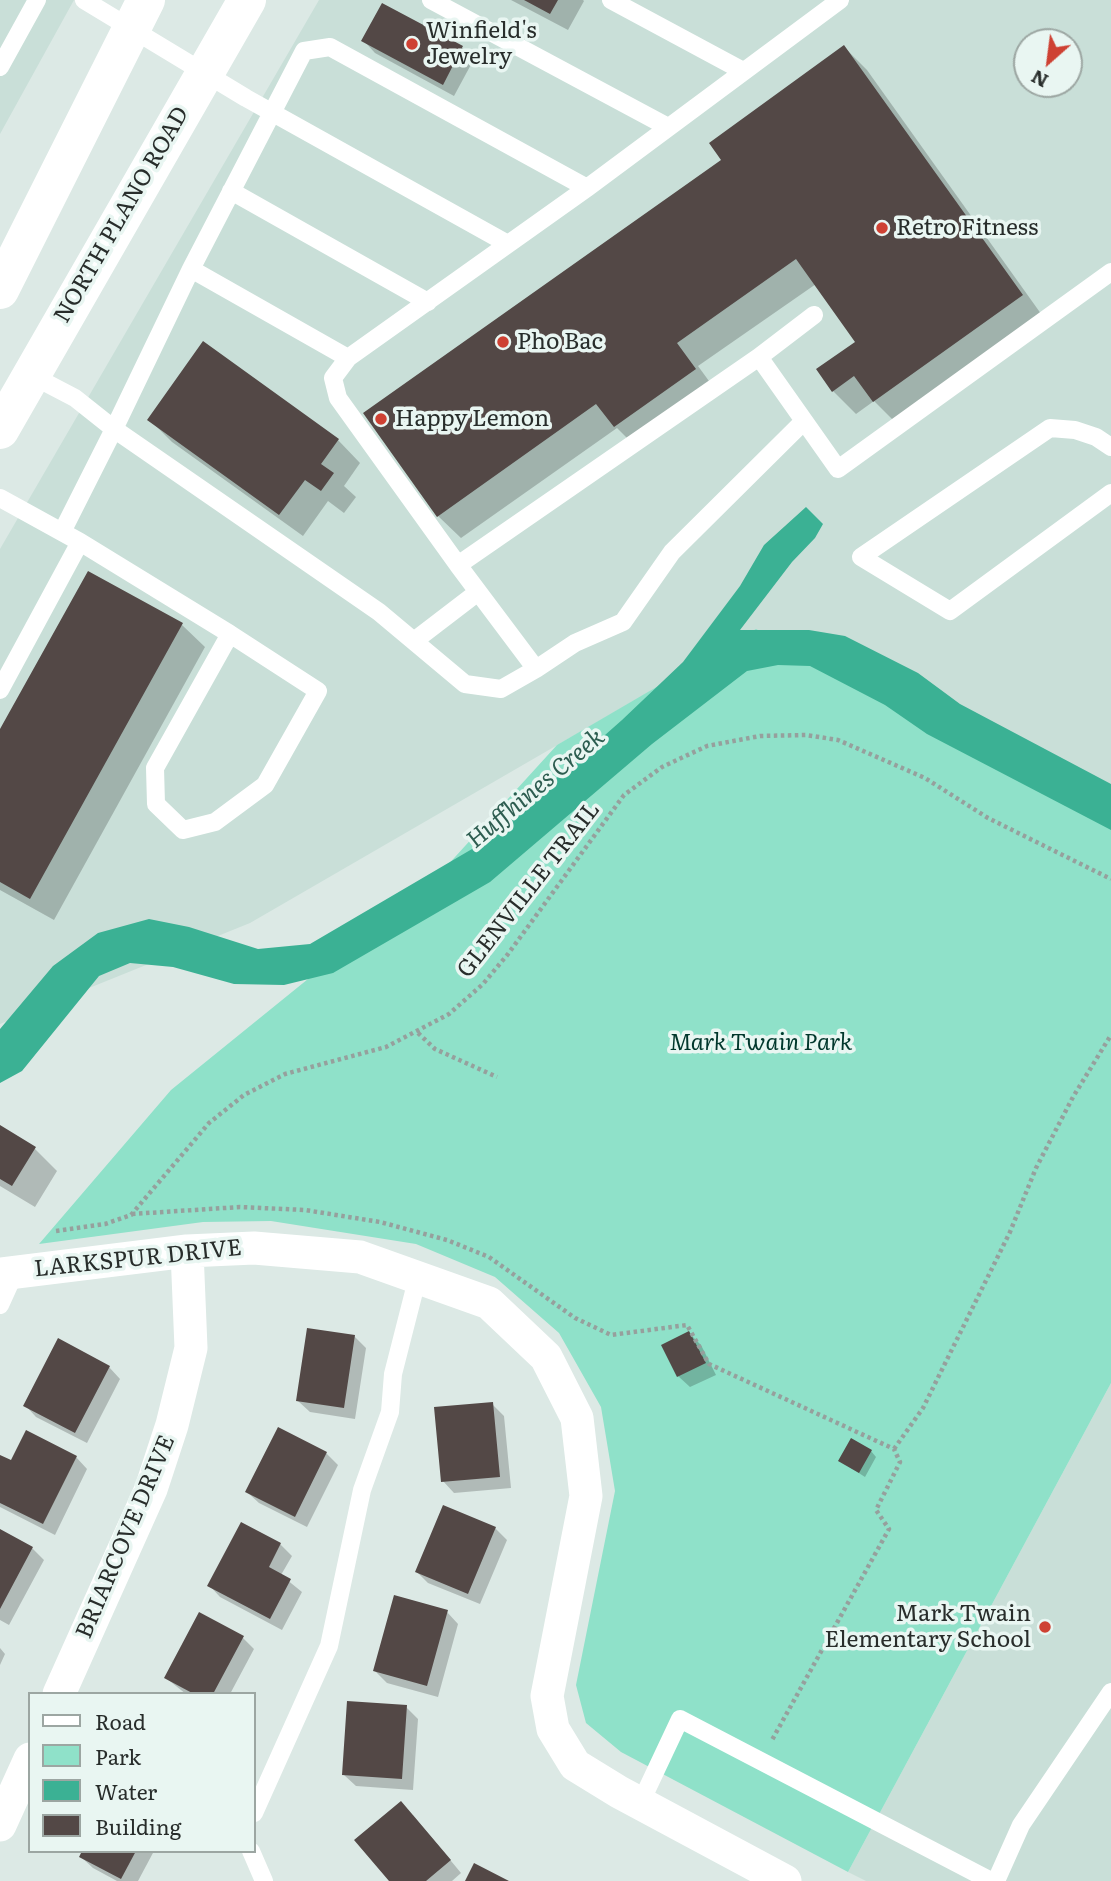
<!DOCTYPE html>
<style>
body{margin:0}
#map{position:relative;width:1111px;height:1881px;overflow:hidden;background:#dce9e5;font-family:Literata,serif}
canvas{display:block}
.legend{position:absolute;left:28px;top:1692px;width:228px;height:161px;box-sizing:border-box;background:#e9f6f2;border:2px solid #9ca6a2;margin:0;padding:9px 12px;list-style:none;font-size:21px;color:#282d2b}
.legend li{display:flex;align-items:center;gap:14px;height:35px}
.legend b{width:35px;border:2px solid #9ca6a2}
.north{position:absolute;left:1013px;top:28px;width:70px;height:70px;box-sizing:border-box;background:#e9f6f2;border:2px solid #9ca6a2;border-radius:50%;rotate:208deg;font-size:19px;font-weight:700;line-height:28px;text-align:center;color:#282d2b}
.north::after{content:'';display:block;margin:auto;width:24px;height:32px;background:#ce4133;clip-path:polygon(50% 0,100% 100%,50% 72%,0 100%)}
</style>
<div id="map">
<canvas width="1111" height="1881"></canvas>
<ul class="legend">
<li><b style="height:9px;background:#fff"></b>Road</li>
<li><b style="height:19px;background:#8fe1c9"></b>Park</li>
<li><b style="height:19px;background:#3bb194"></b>Water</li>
<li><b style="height:19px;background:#534846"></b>Building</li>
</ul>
<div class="north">N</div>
</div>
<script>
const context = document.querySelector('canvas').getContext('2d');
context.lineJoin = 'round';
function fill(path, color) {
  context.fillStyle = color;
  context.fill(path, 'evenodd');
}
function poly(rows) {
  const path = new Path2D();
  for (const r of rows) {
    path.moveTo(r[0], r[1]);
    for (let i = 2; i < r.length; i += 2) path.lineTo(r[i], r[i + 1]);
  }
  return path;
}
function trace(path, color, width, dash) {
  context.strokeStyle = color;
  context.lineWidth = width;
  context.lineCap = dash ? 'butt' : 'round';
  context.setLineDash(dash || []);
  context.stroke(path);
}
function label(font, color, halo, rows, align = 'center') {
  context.font = font + ' Literata,serif';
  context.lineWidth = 7;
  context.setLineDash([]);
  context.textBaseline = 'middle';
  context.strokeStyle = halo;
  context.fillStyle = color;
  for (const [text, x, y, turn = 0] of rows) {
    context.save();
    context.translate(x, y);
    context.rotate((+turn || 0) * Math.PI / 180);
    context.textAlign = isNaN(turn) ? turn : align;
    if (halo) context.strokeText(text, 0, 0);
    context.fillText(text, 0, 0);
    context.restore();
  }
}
fill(poly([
 [0,0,74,0,0,134],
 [319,0,1111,0,1111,814,756,630,250,923,0,1024,0,549],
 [1027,42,1069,42,1069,84,1027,84],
 [1111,1383,1111,1881,866,1881,848,1872]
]), '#c9dfd8');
fill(poly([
 [756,629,1111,814,1111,1383,848,1872,621,1752,586,1723,576,1685,615,1491,601,1407,559,1333,495,1277,416,1244,271,1221,203,1222,39,1244,171,1090,445,868,557,745]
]), '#8fe1c9');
fill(poly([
 [806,507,823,524,815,538,792,562,740,630,809,630,845,636,918,673,960,704,1111,784,1111,830,927,734,885,705,810,666,778,665,747,671,652,744,490,882,333,973,284,985,234,984,173,967,130,963,99,976,22,1071,0,1083,0,1029,53,966,98,933,149,919,189,927,258,949,310,944,484,842,622,720,683,662,740,586,764,545]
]), '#3bb194');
fill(poly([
 [511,0,583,0,584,1,568,30],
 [383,5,462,48,474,59,454,96,375,53,364,41],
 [844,47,867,70,1044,318,897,424,874,401,856,414,833,391,857,342,816,284,698,366,717,392,638,449,617,428,461,538,438,516,723,160],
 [150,420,338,440,360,463,344,486,356,497,344,513,328,501,303,536,172,442],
 [182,625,205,647,54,920,0,890,0,732],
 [0,1127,35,1149,57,1171,35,1207,0,1186],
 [689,1333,701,1345,716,1375,690,1387,678,1376],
 [354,1336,366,1348,355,1419,310,1412,298,1401],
 [109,1367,120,1379,87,1443,36,1417,25,1405],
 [492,1404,504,1416,511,1488,454,1493,443,1481],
 [871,1451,876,1457,865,1477,840,1461],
 [326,1453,338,1465,307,1527,259,1503,247,1492],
 [0,1456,12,1462,76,1457,87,1469,55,1535,0,1507],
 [495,1528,507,1540,480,1604,428,1583,417,1572],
 [0,1531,32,1548,44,1560,9,1625,0,1620],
 [280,1544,292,1556,281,1575,302,1592,282,1630,220,1597,209,1585],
 [447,1612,458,1624,438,1697,387,1683,375,1671],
 [243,1638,254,1649,230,1694,186,1694,166,1678],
 [0,1648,5,1654,0,1665],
 [406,1707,418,1719,413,1790,356,1786,344,1775],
 [413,1815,461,1873,452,1881,391,1881],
 [84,1851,154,1851,138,1881,117,1881,93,1868,81,1857]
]), '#0003');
fill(poly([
 [524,0,558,0,550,14],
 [382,3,463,46,443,85,361,41],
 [844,45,1023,295,873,402,854,376,832,392,816,369,855,342,796,259,677,343,696,369,614,427,596,404,437,517,363,413,721,160,709,143],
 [203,341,339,439,321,464,334,473,321,491,305,480,279,515,147,420],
 [88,571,183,623,30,899,0,882,0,729],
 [0,1125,36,1147,12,1186,0,1179],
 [307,1328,355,1335,344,1408,296,1401],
 [689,1331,706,1363,677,1377,661,1345],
 [58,1338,110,1366,75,1433,23,1406],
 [493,1402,500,1477,441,1482,434,1407],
 [278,1427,327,1452,295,1517,245,1492],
 [26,1430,77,1456,43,1524,0,1503,0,1455,11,1460],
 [851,1438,872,1450,859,1473,838,1461],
 [443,1505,496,1527,468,1594,415,1572],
 [241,1522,281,1543,269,1567,291,1579,270,1619,207,1586],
 [0,1529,33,1547,0,1609],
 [394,1595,448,1610,427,1686,373,1671],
 [199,1612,244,1636,213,1694,194,1694,164,1678],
 [347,1701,407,1705,402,1779,342,1775],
 [401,1801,451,1860,426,1881,389,1881,354,1840],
 [82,1851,136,1851,121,1879,79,1857],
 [474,1863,509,1881,465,1881]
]), '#534846');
trace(poly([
 [418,1033,435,1049,497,1077],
 [132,1214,240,1207,305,1210,380,1222,447,1240,489,1257,575,1318,611,1335,687,1325,709,1364,894,1449,900,1462,876,1510,889,1529,772,1740],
 [56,1231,105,1224,131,1215,209,1123,244,1095,285,1074,386,1047,449,1014,483,984,508,954,624,795,662,767,707,746,760,736,806,735,838,740,925,778,988,818,1111,879],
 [894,1449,923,1408,1010,1232,1036,1168,1073,1097,1111,1035]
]), '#96a09d', 4.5, [3.5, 3.5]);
trace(poly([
 [84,0,246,98,508,244],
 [431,0,668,127],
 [611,0,743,71],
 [840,0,587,188,348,358,333,378,338,398,458,565,759,357,838,469,1111,272],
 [0,67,37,0],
 [231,191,428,302],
 [191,269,348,358],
 [759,357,814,315],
 [31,375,75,398,114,429,191,269,304,51,330,47,587,188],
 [1111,447,1096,437,1075,430,1050,428,861,557,950,611,1111,493],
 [0,498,80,542,230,634,318,691,265,785,215,822,183,830,156,804,155,768,230,634],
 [62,532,114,429,379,612,465,684,501,689,536,669],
 [458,565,536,669,575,643,623,622,672,552,804,421],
 [414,641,478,592],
 [0,690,80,542],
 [0,1305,15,1272],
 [640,1804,680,1719,991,1881],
 [254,1813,329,1646,362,1490,390,1412,393,1374,418,1276],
 [251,1851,264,1881],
 [996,1881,1021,1825,1111,1692]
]), '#fff', 18);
trace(poly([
 [0,1274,187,1251,254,1248,360,1257,489,1303,546,1357,577,1418,586,1496,547,1696,553,1729,575,1765,619,1792,785,1881],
 [59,1694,151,1489,172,1425,191,1348,187,1251],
 [0,1825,30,1759]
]), '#fff', 33);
trace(poly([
 [0,290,146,0],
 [0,430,247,0]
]), '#fff', 38);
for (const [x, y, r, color] of [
 [412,44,7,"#ce4133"],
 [882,228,7,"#ce4133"],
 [503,342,7,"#ce4133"],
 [381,419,7,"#ce4133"],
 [1045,1627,7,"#ce4133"]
]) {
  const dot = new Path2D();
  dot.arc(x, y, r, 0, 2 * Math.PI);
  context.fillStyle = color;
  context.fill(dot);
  trace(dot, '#e9f6f2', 2.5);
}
label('23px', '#282d2b', '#e9f6f2', [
 ["Winfield's",426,31],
 ["Jewelry",426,57],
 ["Retro Fitness",896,228],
 ["Pho Bac",517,342],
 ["Happy Lemon",395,419],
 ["Mark Twain",1031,1614,"right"],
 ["Elementary School",1031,1640,"right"]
], 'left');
label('23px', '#282d2b', '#e9f6f2', [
 ["NORTH PLANO ROAD",122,215,-60],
 ["GLENVILLE TRAIL",529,890,-52],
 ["LARKSPUR DRIVE",138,1259,-6],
 ["BRIARCOVE DRIVE",126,1537,-67]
]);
label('italic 23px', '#01372c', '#e9f6f2', [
 ["Mark Twain Park",761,1043]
]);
label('italic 24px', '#2d5d50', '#e9f6f2', [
 ["Huffhines Creek",536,789,-40]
]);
</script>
